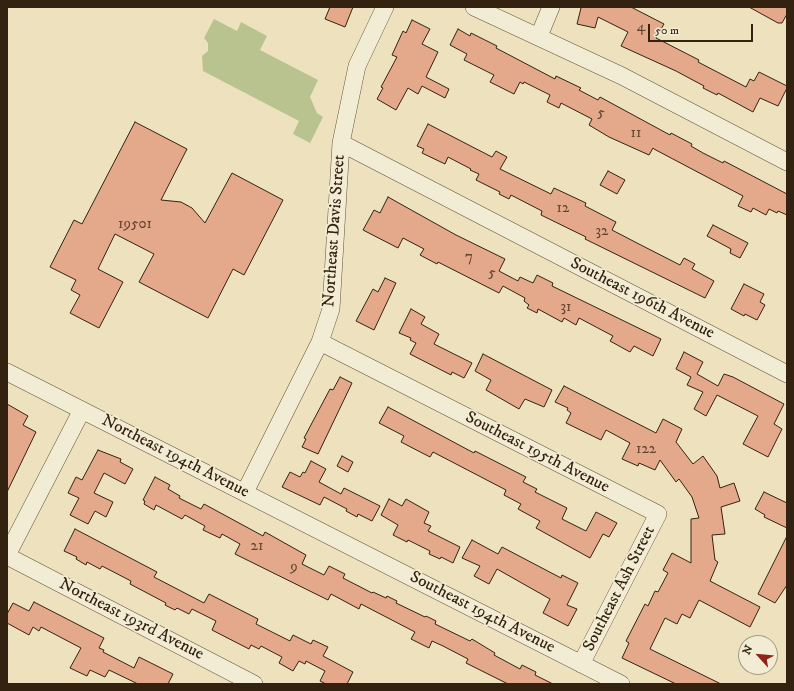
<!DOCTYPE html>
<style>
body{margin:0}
#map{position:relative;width:794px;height:691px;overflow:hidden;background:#ede2bd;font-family:"IM FELL DW Pica",serif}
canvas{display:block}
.frame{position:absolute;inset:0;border:8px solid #342210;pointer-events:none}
.north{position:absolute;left:738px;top:635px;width:40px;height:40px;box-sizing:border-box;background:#f3ecd4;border:1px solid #a79b86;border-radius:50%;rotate:297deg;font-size:11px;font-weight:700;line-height:16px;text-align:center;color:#342210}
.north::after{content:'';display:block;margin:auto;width:14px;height:18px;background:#8f2418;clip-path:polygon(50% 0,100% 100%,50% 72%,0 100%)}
.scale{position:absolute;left:648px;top:24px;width:105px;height:18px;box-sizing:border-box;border:2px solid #342210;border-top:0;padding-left:5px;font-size:12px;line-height:14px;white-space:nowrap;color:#342210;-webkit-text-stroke:3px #f3ecd4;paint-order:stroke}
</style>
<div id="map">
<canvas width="794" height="691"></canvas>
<div class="frame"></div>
<div class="north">N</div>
<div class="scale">50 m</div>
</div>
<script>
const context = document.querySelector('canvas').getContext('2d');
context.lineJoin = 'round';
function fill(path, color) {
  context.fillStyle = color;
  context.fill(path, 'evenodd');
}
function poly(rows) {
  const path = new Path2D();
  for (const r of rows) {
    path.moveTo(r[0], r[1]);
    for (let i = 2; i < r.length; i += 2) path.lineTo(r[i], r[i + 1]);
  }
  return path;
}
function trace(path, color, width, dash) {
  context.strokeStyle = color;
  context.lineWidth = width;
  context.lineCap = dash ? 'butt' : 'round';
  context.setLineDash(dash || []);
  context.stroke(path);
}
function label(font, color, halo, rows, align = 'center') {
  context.font = font + ' "IM FELL DW Pica",serif';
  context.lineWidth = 3.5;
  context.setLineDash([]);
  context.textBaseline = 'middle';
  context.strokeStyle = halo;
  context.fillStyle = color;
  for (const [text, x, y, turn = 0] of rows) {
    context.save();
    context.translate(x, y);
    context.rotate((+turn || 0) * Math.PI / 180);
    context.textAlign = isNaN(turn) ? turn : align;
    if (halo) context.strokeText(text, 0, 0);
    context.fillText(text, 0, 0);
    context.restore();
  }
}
fill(poly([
 [214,19,237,31,241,22,267,36,260,50,318,80,310,97,317,113,323,117,310,143,293,134,299,121,203,71,202,56,208,51,208,43,204,38]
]), '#b9c390');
const building = poly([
 [330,7,353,7,345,27,325,19,330,7],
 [579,7,631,7,664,24,656,38,699,60,698,62,746,87,750,79,754,81,759,72,787,86,787,88,778,106,760,98,753,112,718,93,717,95,703,88,704,86,676,71,621,46,628,32,598,17,595,28,577,24,581,8,579,7],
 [749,7,787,7,787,14,782,23,778,23,749,7],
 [412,20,430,29,422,44,438,52,426,77,449,89,445,98,422,86,418,94,408,88,396,110,377,99,383,88,381,87,397,57,392,55,403,31,406,33,412,20],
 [458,29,470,36,471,33,497,46,496,48,555,79,556,76,581,88,579,90,598,100,600,97,670,135,671,133,692,144,691,146,703,153,723,163,724,161,787,194,787,215,778,211,777,213,769,209,766,215,753,208,751,212,738,206,743,196,654,149,653,148,649,155,609,137,589,125,592,119,561,103,559,108,547,102,550,95,524,82,523,84,520,82,514,94,490,82,494,75,464,60,467,54,450,45,458,29],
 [135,122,187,149,161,200,181,202,192,208,205,223,232,173,283,200,244,275,233,269,208,318,139,282,154,254,115,234,98,269,123,282,99,328,70,313,80,295,71,290,76,280,50,267,74,220,82,224,135,122],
 [428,124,492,157,496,151,507,157,500,169,551,194,554,188,586,203,585,206,616,222,612,230,637,243,680,265,684,258,695,264,692,269,714,281,705,298,585,239,586,237,541,215,542,211,511,195,509,199,499,194,500,192,476,180,479,174,470,170,471,169,448,157,445,164,422,153,424,149,417,146,428,124],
 [608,171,625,180,617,194,600,185,608,171],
 [388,197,456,235,505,259,499,271,518,281,520,277,533,283,537,275,553,283,552,286,661,339,653,356,634,346,630,352,610,341,613,336,579,318,576,325,564,318,562,322,538,309,537,313,527,308,529,305,524,301,525,298,503,286,499,293,438,262,437,264,420,255,424,249,403,238,398,248,363,230,374,210,380,213,388,197],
 [713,225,748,243,740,258,730,253,731,249,707,236,713,225],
 [385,278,396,283,374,330,356,321,373,289,378,292,385,278],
 [744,284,764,294,760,302,765,305,757,320,745,314,744,316,731,309,744,284],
 [411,309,425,317,421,324,439,334,434,344,472,363,464,378,452,372,451,375,410,354,416,343,410,340,411,338,399,333,411,309],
 [684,352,703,362,697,374,718,386,724,374,733,377,784,404,774,424,782,429,768,457,743,444,758,416,717,395,706,416,694,409,703,392,687,385,691,377,676,369,684,352],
 [483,354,552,390,544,407,525,399,519,409,486,390,491,380,475,371,483,354],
 [340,377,352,383,318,454,302,447,306,439,304,438,330,389,333,390,340,377],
 [564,386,656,433,663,419,682,429,676,442,693,464,703,456,717,476,720,488,734,483,740,501,721,507,725,534,712,535,715,560,718,562,710,581,760,607,750,627,699,600,690,618,682,614,677,624,665,618,650,649,721,684,676,684,622,658,629,643,626,641,645,604,648,606,655,591,658,592,668,573,663,570,672,553,691,563,691,519,699,518,692,497,679,479,676,482,660,460,655,470,639,463,638,466,622,459,630,443,606,430,601,440,566,423,571,413,567,410,568,408,555,402,564,386],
 [7,404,28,416,23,425,36,432,7,492,7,404],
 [388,407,474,453,475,451,526,477,523,482,537,489,535,492,567,508,562,519,586,531,596,512,617,523,609,537,603,534,590,558,536,528,540,521,518,509,521,504,504,495,506,490,433,452,430,457,401,442,404,436,379,423,388,407],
 [98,450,121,459,120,462,133,469,125,484,104,473,94,493,113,502,106,517,95,511,88,524,70,515,79,498,68,493,76,477,82,480,98,450],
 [342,456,353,462,348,472,337,466,342,456],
 [311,461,326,469,319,482,341,494,344,488,380,506,372,521,358,514,357,517,346,511,347,509,324,497,320,505,282,487,290,472,300,477,303,472,305,473,311,461],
 [155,477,170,485,168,489,180,496,179,498,201,509,204,504,263,536,265,532,306,555,302,564,324,575,329,566,345,574,343,578,372,593,373,592,386,598,387,596,397,601,396,603,425,617,426,616,436,621,435,624,470,641,472,639,495,653,494,655,520,669,522,665,536,672,535,675,553,684,508,684,466,663,468,659,443,646,432,641,429,648,411,639,415,632,361,604,359,609,331,594,328,600,235,554,240,544,222,534,220,538,203,530,205,526,185,515,182,519,156,505,154,510,144,504,145,501,143,500,155,477],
 [764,492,787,503,787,528,764,517,765,515,755,509,764,492],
 [389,499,402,506,406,499,429,512,424,523,431,526,428,531,460,547,453,563,441,557,440,559,429,554,430,551,408,540,407,542,393,535,398,525,381,515,389,499],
 [75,529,157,572,154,577,204,603,209,594,258,619,256,624,290,641,293,635,311,644,313,640,328,647,323,656,353,672,347,684,326,684,320,681,325,671,306,661,305,664,299,661,293,671,279,663,282,657,261,646,259,649,251,645,249,649,212,630,216,621,192,609,189,614,177,608,175,610,165,605,166,603,130,584,131,581,102,566,100,569,87,562,86,565,76,559,77,557,64,551,75,529],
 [787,536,787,585,775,603,758,594,787,536],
 [472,540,498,554,502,547,561,578,562,575,578,583,567,605,577,609,568,626,543,613,550,599,497,569,489,584,474,576,480,566,462,558,472,540],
 [34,602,104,638,99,648,104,650,103,652,134,668,139,657,173,674,168,684,138,684,109,670,105,677,90,670,87,676,70,668,81,648,41,627,39,631,33,627,29,635,7,623,7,614,13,603,29,611,34,602]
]);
fill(building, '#e4a88a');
trace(building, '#342210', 1);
const minor = poly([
 [474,7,622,76,787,162],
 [539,36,551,7],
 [341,143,787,374],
 [320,342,658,514,581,664],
 [7,372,621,684],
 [245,492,320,342,331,309,341,143,357,66,385,7],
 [7,555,82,410],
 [7,556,254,684]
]);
trace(minor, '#62523b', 18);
trace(minor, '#f3ecd4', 17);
label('15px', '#60442e', null, [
 ["4",641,28],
 ["5",601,114],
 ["11",636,134],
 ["12",563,209],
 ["19501",135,225],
 ["32",602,232],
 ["7",469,258],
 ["5",492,274],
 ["31",566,308],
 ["122",646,450],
 ["21",257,547],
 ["9",294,568]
]);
label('17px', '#342210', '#f3ecd4', [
 ["Northeast Davis Street",335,231,-86],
 ["Southeast 196th Avenue",642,299,27],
 ["Southeast 195th Avenue",537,453,27],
 ["Northeast 194th Avenue",175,457,27],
 ["Southeast Ash Street",620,589,-63],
 ["Southeast 194th Avenue",482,613,27],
 ["Northeast 193rd Avenue",131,620,27]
]);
</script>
